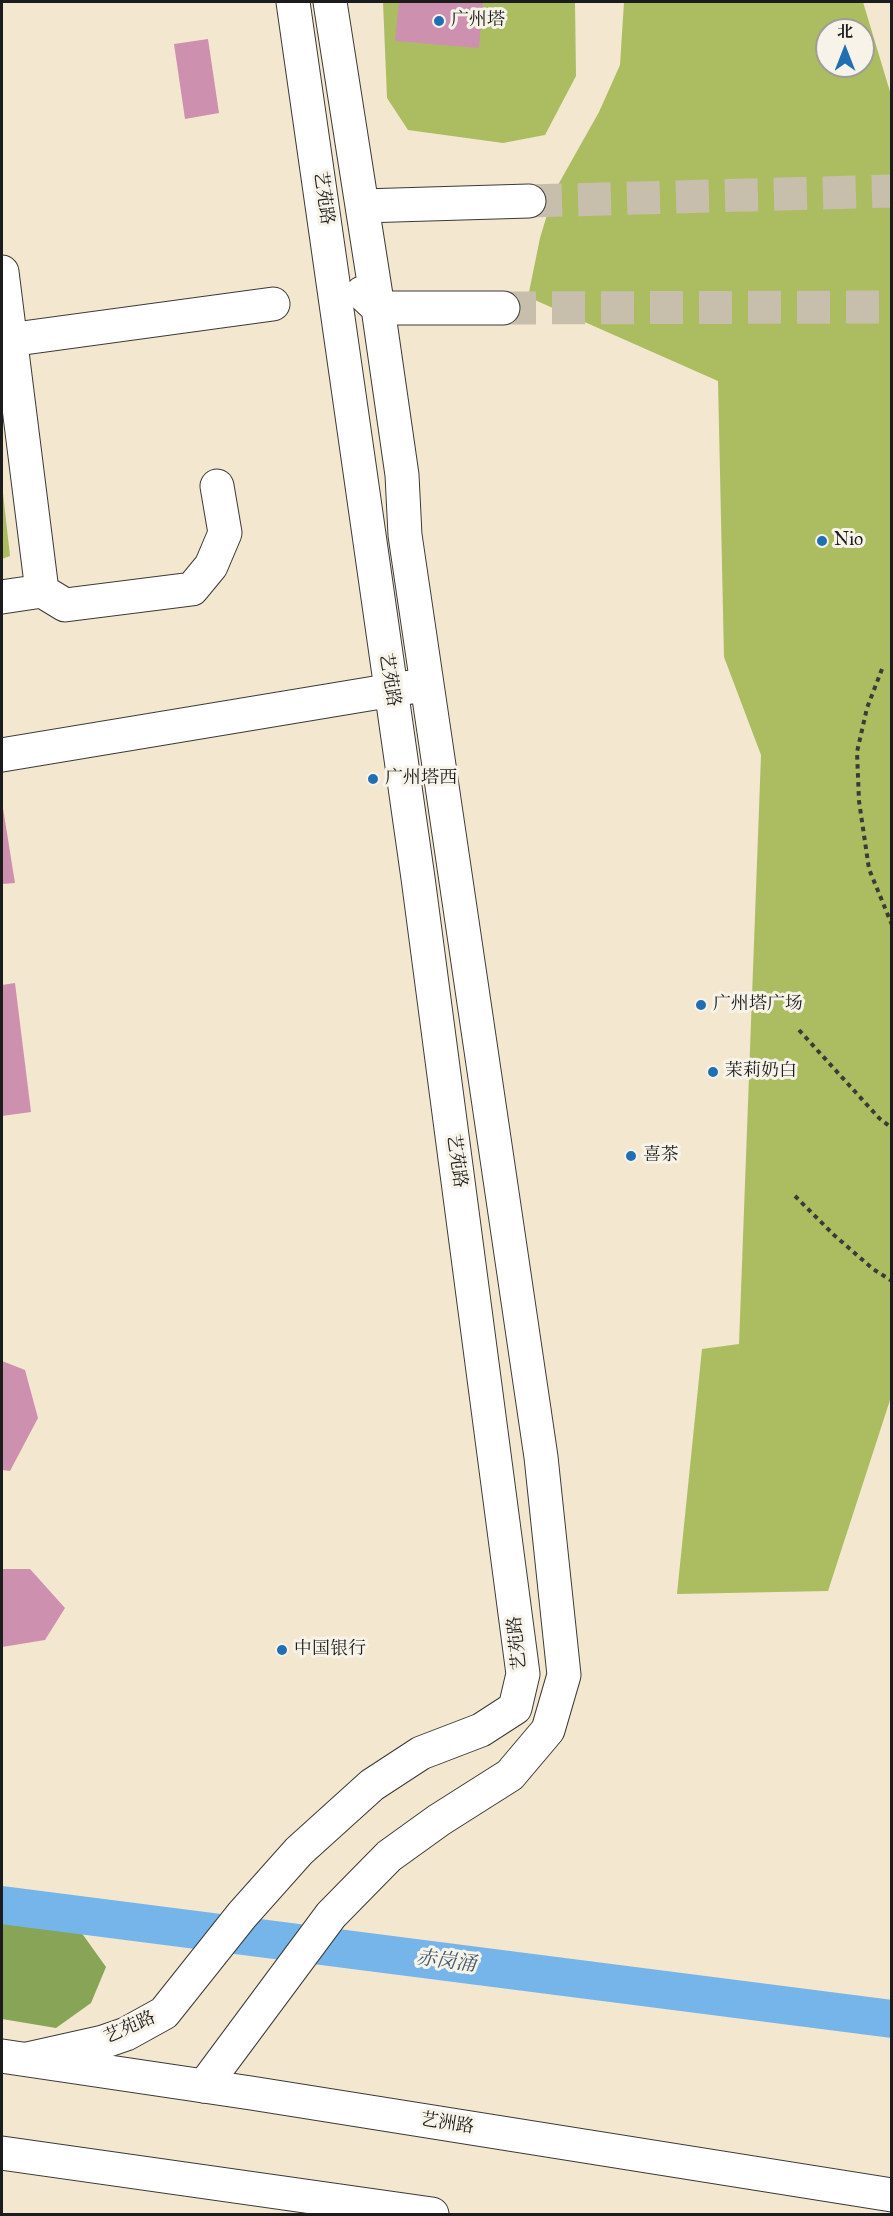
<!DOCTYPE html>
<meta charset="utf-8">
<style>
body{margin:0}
#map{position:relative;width:893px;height:2216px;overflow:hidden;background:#f3e7d0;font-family:"IM FELL Great Primer","Noto Serif SC",serif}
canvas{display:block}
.frame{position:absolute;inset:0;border:3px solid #1c1c1c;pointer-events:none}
.north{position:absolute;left:815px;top:18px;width:60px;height:60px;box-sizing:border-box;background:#f7f3e8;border:2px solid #9f9d96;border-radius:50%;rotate:0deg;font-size:16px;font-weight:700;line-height:24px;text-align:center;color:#1c1c1c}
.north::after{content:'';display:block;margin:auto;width:21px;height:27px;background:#1f6fb2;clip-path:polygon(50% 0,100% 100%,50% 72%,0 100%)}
</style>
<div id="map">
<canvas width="893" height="2216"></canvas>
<div class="frame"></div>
<div class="north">北</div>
</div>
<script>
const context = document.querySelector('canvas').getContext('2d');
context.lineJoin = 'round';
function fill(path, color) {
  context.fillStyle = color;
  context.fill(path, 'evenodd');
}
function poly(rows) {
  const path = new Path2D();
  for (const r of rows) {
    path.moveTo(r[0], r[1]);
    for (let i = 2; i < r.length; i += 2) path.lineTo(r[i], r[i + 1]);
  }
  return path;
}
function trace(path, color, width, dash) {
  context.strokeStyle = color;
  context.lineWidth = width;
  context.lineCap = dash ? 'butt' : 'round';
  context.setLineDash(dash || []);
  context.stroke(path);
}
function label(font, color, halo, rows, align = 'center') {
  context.font = font + ' "IM FELL Great Primer","Noto Serif SC",serif';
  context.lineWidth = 6;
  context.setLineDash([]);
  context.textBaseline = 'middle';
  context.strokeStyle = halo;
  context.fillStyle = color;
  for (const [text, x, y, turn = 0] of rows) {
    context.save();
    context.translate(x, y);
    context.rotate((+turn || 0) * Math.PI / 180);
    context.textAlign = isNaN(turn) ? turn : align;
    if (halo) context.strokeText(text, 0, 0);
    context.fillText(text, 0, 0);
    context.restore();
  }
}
fill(poly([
 [383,2,575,2,576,76,545,135,503,143,408,130,387,98],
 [624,2,863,2,891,95,892,1394,828,1591,677,1594,702,1349,739,1344,761,755,724,657,718,381,528,297,540,238,554,192,599,112,620,65],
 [827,30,863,30,863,66,827,66],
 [2,484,10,556,2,559]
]), '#abbd60');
fill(poly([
 [2,1922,81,1932,106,1967,91,2003,56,2028,2,2019]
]), '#88a456');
trace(poly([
 [2,1905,892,2019]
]), '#76b5e9', 38);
fill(poly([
 [399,2,483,2,479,48,395,41],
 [208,39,219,113,185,119,174,44],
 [2,802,15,883,2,884],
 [15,983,31,1112,2,1116,2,985],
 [2,1361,25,1370,38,1418,10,1471,2,1470],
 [2,1569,30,1569,65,1608,45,1640,2,1647]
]), '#ce90af');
trace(poly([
 [529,201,892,191],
 [503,308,892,307]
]), '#c8beac', 33, [33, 16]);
const minor = poly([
 [362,206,529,201],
 [2,272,42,591,65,605,192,589,211,566,225,533,217,486],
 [362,293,378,308,503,308],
 [2,341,273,304],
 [2,597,42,591],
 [2,755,411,687],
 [27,2059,103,2042,126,2034,164,2013,242,1915,299,1851,372,1785,421,1753,481,1730,515,1708,523,1674,418,878,293,2],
 [204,2086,331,1915,389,1856,439,1820,510,1775,548,1730,564,1675,541,1457,405,535,402,475,378,308,330,2]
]);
const major = poly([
 [2,2056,251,2093,892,2195],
 [2,2153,432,2214]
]);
trace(minor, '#3c3a37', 35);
trace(major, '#3c3a37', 35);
trace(poly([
 [882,669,867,708,857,752,859,801,869,869,892,925],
 [799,1030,879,1118,892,1128],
 [795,1196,834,1235,873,1269,892,1281]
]), '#3c3a37', 4, [4.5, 4.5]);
trace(minor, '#fff', 33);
trace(major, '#fff', 33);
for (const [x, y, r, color] of [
 [439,21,6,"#1f6fb2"],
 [822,541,6,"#1f6fb2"],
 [373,779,6,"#1f6fb2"],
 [701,1005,6,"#1f6fb2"],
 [713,1072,6,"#1f6fb2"],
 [631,1156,6,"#1f6fb2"],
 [282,1650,6,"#1f6fb2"]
]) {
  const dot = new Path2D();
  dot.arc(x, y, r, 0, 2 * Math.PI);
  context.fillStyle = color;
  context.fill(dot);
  trace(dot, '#f7f3e8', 2);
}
label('18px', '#1c1c1c', '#f7f3e8', [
 ["广州塔",451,21],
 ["Nio",834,541],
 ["广州塔西",385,779],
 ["广州塔广场",713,1005],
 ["茉莉奶白",725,1072],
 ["喜茶",643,1156],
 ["中国银行",294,1650]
], 'left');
label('18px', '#1c1c1c', '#f7f3e8', [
 ["艺苑路",323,198,82],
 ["艺苑路",389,680,81],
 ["艺苑路",456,1161,82],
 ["艺苑路",518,1643,-96],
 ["艺苑路",130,2028,-24],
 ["艺洲路",447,2124,9]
]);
label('italic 20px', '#40596e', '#f7f3e8', [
 ["赤岗涌",446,1962,7]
]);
</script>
